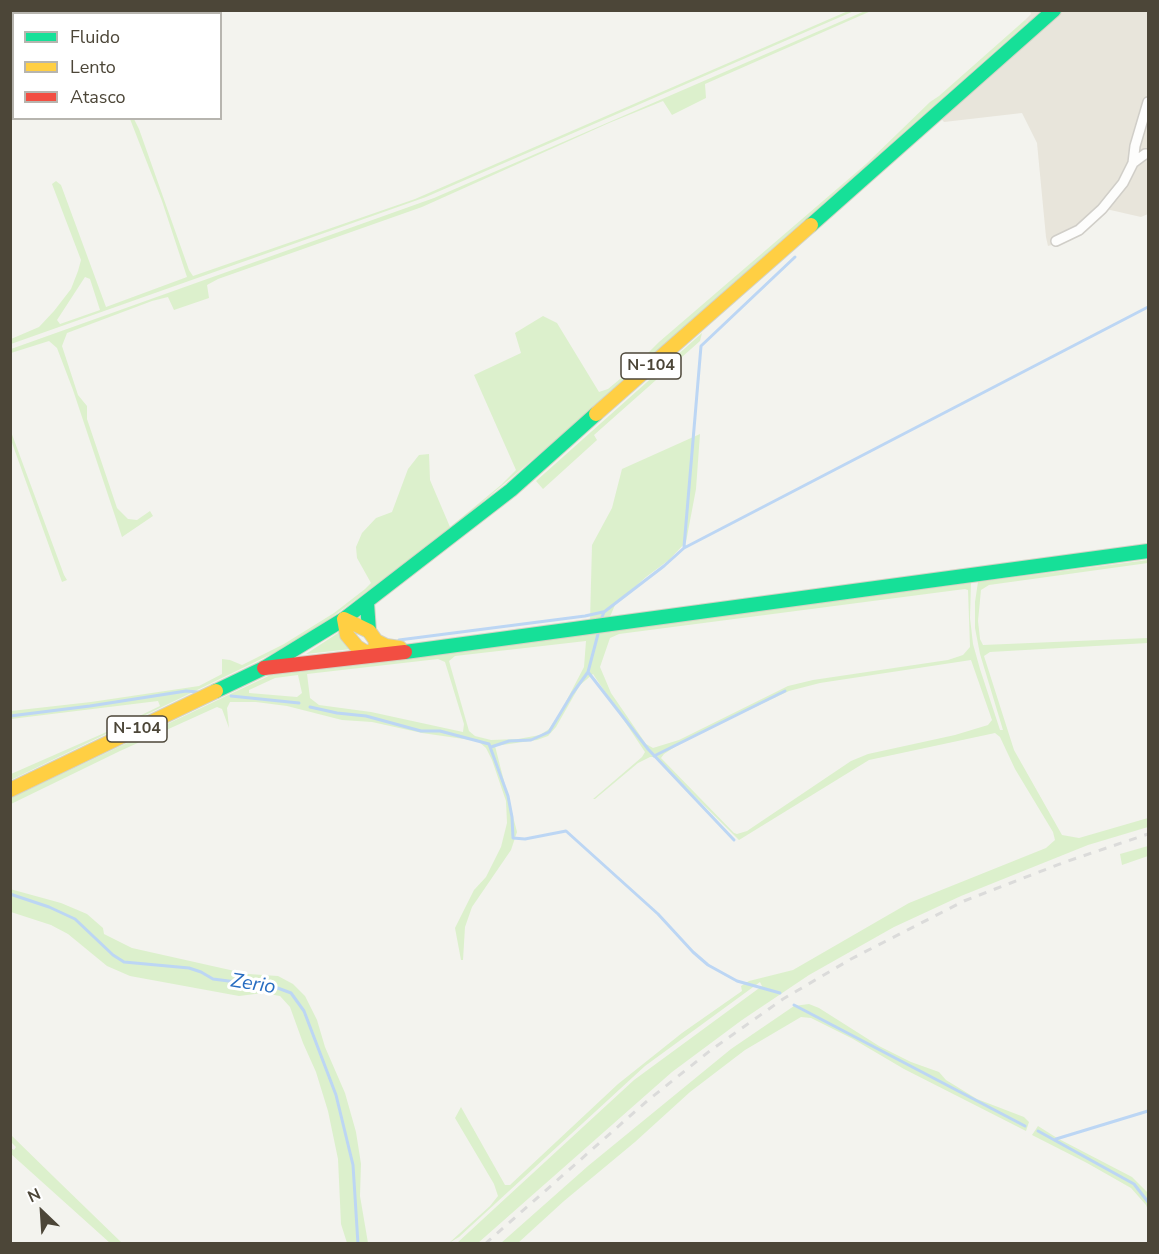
<!DOCTYPE html>
<style>
body{margin:0}
#map{position:relative;width:1159px;height:1254px;overflow:hidden;background:#f3f3ee;font-family:"Nunito Sans",sans-serif}
canvas{display:block}
.frame{position:absolute;inset:0;border:12px solid #4c4638;pointer-events:none}
.legend{position:absolute;left:12px;top:12px;width:210px;height:108px;box-sizing:border-box;background:#fff;border:2px solid #b7b5af;margin:0;padding:8px 10px;list-style:none;font-size:18px;color:#4c4638}
.legend li{display:flex;align-items:center;gap:12px;height:30px}
.legend b{width:30px;border:2px solid #b7b5af}
.north{position:absolute;left:12px;top:1182px;width:60px;height:60px;-webkit-text-stroke:4px #fff;paint-order:stroke;rotate:335deg;font-size:16px;font-weight:700;line-height:24px;text-align:center;color:#4c4638}
.north::after{content:'';display:block;margin:auto;width:21px;height:27px;background:#4c4638;clip-path:polygon(50% 0,100% 100%,50% 72%,0 100%)}
</style>
<div id="map">
<canvas width="1159" height="1254"></canvas>
<div class="frame"></div>
<ul class="legend">
<li><b style="height:8px;background:#16e098"></b>Fluido</li>
<li><b style="height:8px;background:#ffcf43"></b>Lento</li>
<li><b style="height:8px;background:#f24e42"></b>Atasco</li>
</ul>
<div class="north">N</div>
</div>
<script>
const context = document.querySelector('canvas').getContext('2d');
context.lineJoin = 'round';
function fill(path, color) {
  context.fillStyle = color;
  context.fill(path, 'evenodd');
}
function poly(rows) {
  const path = new Path2D();
  for (const r of rows) {
    path.moveTo(r[0], r[1]);
    for (let i = 2; i < r.length; i += 2) path.lineTo(r[i], r[i + 1]);
  }
  return path;
}
function trace(path, color, width, dash) {
  context.strokeStyle = color;
  context.lineWidth = width;
  context.lineCap = dash ? 'butt' : 'round';
  context.setLineDash(dash || []);
  context.stroke(path);
}
function label(font, color, halo, rows, align = 'center') {
  context.font = font + ' "Nunito Sans",sans-serif';
  context.lineWidth = 6;
  context.setLineDash([]);
  context.textBaseline = 'middle';
  context.strokeStyle = halo;
  context.fillStyle = color;
  for (const [text, x, y, turn = 0] of rows) {
    context.save();
    context.translate(x, y);
    context.rotate((+turn || 0) * Math.PI / 180);
    context.textAlign = isNaN(turn) ? turn : align;
    if (halo) context.strokeText(text, 0, 0);
    context.fillText(text, 0, 0);
    context.restore();
  }
}
fill(poly([
 [1030,11,1148,11,1148,214,1141,217,1106,209,1079,235,1066,241,1048,246,1046,237,1037,143,1022,113,944,122,934,111,1031,25,1025,20,1031,14]
]), '#e8e5db');
fill(poly([
 [11,10,42,10,42,11,38,13,14,14,13,36,11,39],
 [848,11,854,11,426,197,11,344,11,339,39,327,54,311,71,289,78,271,81,260,52,184,56,181,61,185,106,307,187,277,162,201,130,119,134,119,139,129,189,270,193,276,415,199],
 [85,277,90,279,100,310,60,324,57,320],
 [865,11,871,11,705,84,706,98,672,115,663,101,609,123,422,207,218,279,207,285,209,298,174,310,168,297,152,301,67,333,62,346,78,395,87,406,87,419,117,508,128,519,137,520,150,511,153,516,122,537,73,390,57,348,49,341,11,353,11,349,434,198],
 [1025,20,1028,22,562,435,442,536,328,620,284,648,11,780,11,774,102,734,160,706,158,701,11,719,11,711,91,702,199,686,222,674,222,659,230,660,242,665,284,644,334,613,365,589,371,583,357,558,356,547,362,533,376,518,392,512,408,469,419,455,429,454,430,480,450,527,501,485,516,470,474,375,521,353,515,333,543,316,557,323,599,392,608,389,632,369,659,342,866,164,930,102,939,96],
 [702,333,700,341,594,435,597,440,543,489,536,481],
 [10,429,64,575,67,580,62,582,11,440],
 [700,434,696,489,686,542,669,560,646,577,615,605,609,619,590,621,592,545,612,508,622,469],
 [1148,560,1148,563,989,585,981,590,978,621,980,639,983,645,1148,638,1148,643,990,652,984,656,1014,750,1062,835,1079,838,1148,818,1148,827,1088,845,961,896,894,927,809,975,742,1020,672,1072,478,1243,457,1243,634,1080,762,986,760,982,645,1066,459,1237,449,1243,490,1206,498,1196,494,1184,455,1118,461,1107,505,1185,510,1185,618,1084,682,1033,742,991,741,986,749,981,793,970,909,903,1046,848,1055,840,1053,832,1015,769,1000,737,995,733,869,760,739,840,655,757,650,757,638,763,595,799,593,799,642,757,645,752,593,674,580,685,556,727,548,736,537,740,495,746,517,832,511,850,472,907,465,927,463,960,461,960,455,928,474,890,486,877,501,847,507,823,506,801,492,760,486,748,478,741,422,733,372,722,342,720,287,706,256,702,230,702,227,708,229,728,222,709,217,707,120,751,11,804,11,798,279,671,492,647,971,583,970,618,973,644,980,669,1000,730,1003,730,980,654,975,628,975,602,978,582],
 [965,589,968,590,970,647,963,655,948,660,813,680,788,686,679,740,653,748,646,744,611,693,600,667,610,638,619,634],
 [586,641,584,667,560,713,549,729,540,735,518,739,491,740,475,736,469,731,449,661,455,656],
 [438,659,445,662,464,724,463,732,371,712,319,705,310,698,307,674],
 [971,660,992,720,988,725,955,735,868,754,851,761,747,831,737,834,734,833,661,758,664,754,687,739,789,691,820,683],
 [298,675,302,693,297,697,249,693,249,690,275,678],
 [341,631,351,649,306,654],
 [1148,846,1148,856,1122,865,1120,854],
 [10,889,61,903,87,914,103,928,104,934,132,948,248,974,278,976,293,984,305,996,317,1020,325,1047,345,1093,356,1132,361,1164,360,1196,368,1243,347,1243,341,1224,338,1159,328,1111,316,1072,303,1043,290,1007,280,996,263,993,239,996,130,976,107,966,68,934,51,925,11,912],
 [809,1004,819,1008,879,1046,911,1062,939,1072,946,1080,977,1099,1024,1117,1029,1122,1026,1131,904,1069,853,1039,811,1018,801,1017,745,1050,690,1092,635,1142,564,1201,518,1243,501,1243,588,1166,731,1049,794,1006],
 [1038,1126,1057,1138,1132,1177,1148,1193,1148,1210,1146,1205,1131,1188,1087,1163,1032,1135],
 [11,1135,55,1178,122,1243,110,1243,11,1154,11,1148,14,1150,16,1147,11,1142]
]), '#dcf0cc');
trace(poly([
 [684,547,701,346,795,257],
 [602,617,604,612,664,566,684,548,1148,307],
 [399,640,585,616,603,612],
 [588,672,648,749,734,840],
 [231,696,299,703],
 [310,707,337,713,366,716,421,731,440,731,489,744,508,796,512,817,513,838,525,839,566,831,658,914,693,952,708,965,737,981,780,993],
 [10,716,90,706,186,691,198,692],
 [491,747,509,741,531,740,549,732,572,694,588,672,598,634],
 [654,756,785,691],
 [10,894,49,907,75,919,113,955,124,962,189,968,201,972,213,979,275,987,291,993,304,1011,336,1095,353,1165,358,1244],
 [794,1005,1025,1126],
 [1038,1131,1134,1184,1148,1202],
 [1056,1139,1148,1111]
]), '#bcd6f4', 3);
trace(poly([
 [17,14,20,10]
]), '#bcd6f4', 16);
const street = poly([
 [1133,163,1145,154,1148,154],
 [1056,241,1079,230,1102,209,1123,183,1133,163,1135,146,1148,102]
]);
const fast = poly([
 [811,225,1054,10],
 [367,603,369,631],
 [405,652,1148,551],
 [216,691,264,668,344,619,511,490,596,414]
]);
const slow = poly([
 [596,414,811,225],
 [376,641,375,649,370,652,365,652,357,647,347,635,344,619,369,631,376,641,386,646,400,648],
 [10,790,216,691]
]);
const jam = poly([
 [264,668,405,652]
]);
trace(street, '#d0cec8', 12);
trace(fast, '#d3d2c4', 16);
trace(slow, '#d3d2c4', 16);
trace(jam, '#d3d2c4', 16);
trace(street, '#fdfdfc', 9);
trace(fast, '#16e098', 14);
trace(slow, '#ffcf43', 14);
trace(jam, '#f24e42', 14);
trace(poly([
 [485,1244,647,1101,711,1050,783,999,851,959,964,901,1065,862,1148,834]
]), '#dbdbda', 3, [8, 8]);
for (const [x, y, w] of [
 [651,366,60],
 [137,729,60]
]) {
  const box = new Path2D();
  box.roundRect(x - w / 2, y - 13, w, 26, 4.5);
  context.fillStyle = '#fff';
  context.fill(box);
  trace(box, '#4c4638', 1.5);
}
label('bold 16px', '#4c4638', null, [
 ["N-104",651,366],
 ["N-104",137,729]
]);
label('italic 20px', '#276cc1', '#fff', [
 ["Zerio",253,985,9]
]);
</script>
